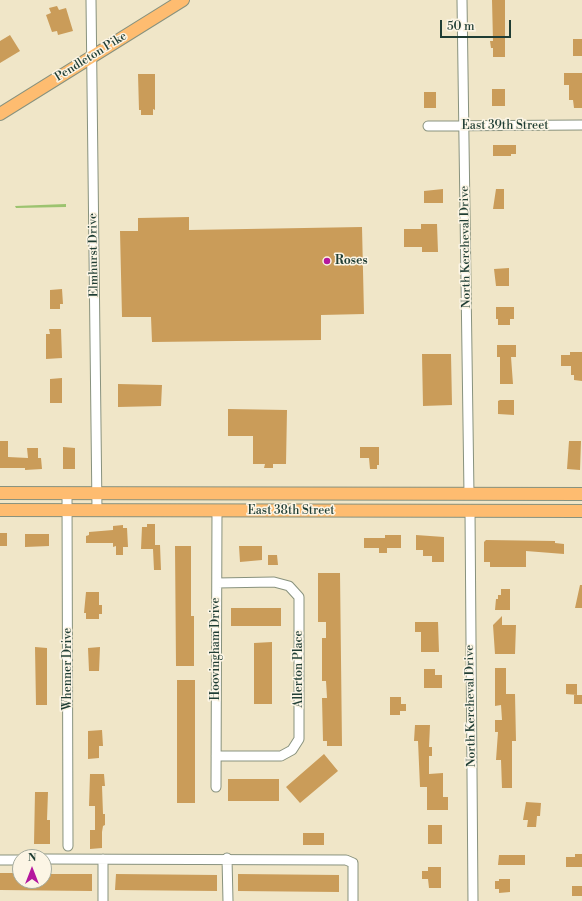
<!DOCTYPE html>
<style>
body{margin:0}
#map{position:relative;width:582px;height:901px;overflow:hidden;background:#f0e6c8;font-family:"Libre Bodoni",serif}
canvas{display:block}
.north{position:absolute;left:12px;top:849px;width:40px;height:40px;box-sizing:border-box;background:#fcf5e5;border:1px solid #a4ab9e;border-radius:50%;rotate:0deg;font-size:11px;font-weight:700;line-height:16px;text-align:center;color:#1f3d34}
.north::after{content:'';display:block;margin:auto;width:14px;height:18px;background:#b5179e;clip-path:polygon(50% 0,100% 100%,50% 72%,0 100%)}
.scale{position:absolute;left:440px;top:20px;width:71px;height:18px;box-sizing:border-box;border:2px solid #1f3d34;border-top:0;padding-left:5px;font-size:12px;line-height:14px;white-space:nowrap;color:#1f3d34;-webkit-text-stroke:3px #fcf5e5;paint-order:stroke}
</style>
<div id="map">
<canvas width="582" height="901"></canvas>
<div class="north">N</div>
<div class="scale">50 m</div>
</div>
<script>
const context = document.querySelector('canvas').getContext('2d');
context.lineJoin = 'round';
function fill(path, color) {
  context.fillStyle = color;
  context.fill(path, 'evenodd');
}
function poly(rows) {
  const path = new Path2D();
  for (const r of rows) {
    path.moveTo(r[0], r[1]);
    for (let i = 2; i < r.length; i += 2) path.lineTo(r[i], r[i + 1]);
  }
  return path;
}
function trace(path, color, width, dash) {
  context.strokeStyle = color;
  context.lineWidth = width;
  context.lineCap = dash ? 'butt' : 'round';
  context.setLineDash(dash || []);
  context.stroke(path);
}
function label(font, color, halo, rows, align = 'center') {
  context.font = font + ' "Libre Bodoni",serif';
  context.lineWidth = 3;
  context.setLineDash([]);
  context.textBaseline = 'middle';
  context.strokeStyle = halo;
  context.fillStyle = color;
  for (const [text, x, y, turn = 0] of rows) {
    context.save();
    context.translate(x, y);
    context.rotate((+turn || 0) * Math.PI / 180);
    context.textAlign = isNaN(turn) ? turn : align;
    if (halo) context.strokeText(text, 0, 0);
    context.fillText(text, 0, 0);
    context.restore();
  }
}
fill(poly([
 [66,204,66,207,16,208,15,206]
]), '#9cc36f');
fill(poly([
 [492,0,505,0,505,57,493,57,493,48,491,48,490,41,493,41],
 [57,6,59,10,66,8,73,31,58,35,57,31,52,32,46,15,51,13,49,8],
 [10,35,20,51,0,63,0,41],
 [573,39,582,39,582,56,573,56],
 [564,73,582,73,582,108,574,108,573,100,569,100,569,85,564,85],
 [138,74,155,74,155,110,153,109,153,115,141,115,141,110,139,110],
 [492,89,505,89,505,106,492,106],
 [424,92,436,92,436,108,424,108],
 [493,145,516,145,516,154,511,154,511,156,493,156],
 [443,189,443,203,424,203,424,191],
 [496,189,504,189,504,209,493,209],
 [189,217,189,230,362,227,364,314,321,315,321,340,152,342,151,317,122,317,120,231,138,231,138,218],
 [421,224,437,224,438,252,422,252,422,247,404,247,404,229,421,229],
 [509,268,509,286,496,286,494,269],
 [62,289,63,304,60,304,60,309,50,309,50,290],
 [496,307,514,307,514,319,510,319,510,325,498,325,498,319,496,319],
 [49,329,61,329,62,358,46,359,46,334,50,334],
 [497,345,516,345,516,357,511,357,513,384,500,384,500,357,497,357],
 [570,352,582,352,582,381,574,380,574,375,571,375,571,366,561,366,561,355,570,355],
 [422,354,451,354,452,405,423,406],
 [62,378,62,403,50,403,50,379],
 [118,384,162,385,161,406,118,407],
 [500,400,514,400,514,415,498,414,498,401],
 [228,409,287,410,286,464,273,464,273,468,264,468,265,464,253,464,253,436,228,436],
 [0,441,8,441,8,457,28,458,27,448,38,448,38,458,41,458,42,469,25,470,25,468,0,468],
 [569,441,581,441,580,470,567,469],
 [63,447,75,448,75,469,63,469],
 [360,447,379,447,379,465,377,465,377,469,370,469,369,458,360,458],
 [147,524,155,524,155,545,160,545,161,570,154,570,153,549,141,549,142,527,147,527],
 [123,525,123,528,127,528,128,547,123,547,123,555,116,555,116,546,113,547,113,543,86,543,86,536,89,535,89,532,113,530,113,526],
 [0,533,7,533,7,546,0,546],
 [25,534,49,534,49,546,25,547],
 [385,535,401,535,401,548,387,548,387,553,379,553,379,548,364,548,364,538,385,538],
 [416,535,444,537,444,562,432,562,432,556,423,556,423,550,416,550],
 [486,540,555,541,555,543,564,544,564,554,526,551,526,567,490,567,490,562,484,562,484,542],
 [175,546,191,546,191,616,194,616,194,666,176,666],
 [239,546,262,546,262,560,240,562],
 [268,555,277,555,278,565,268,565],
 [318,573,340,573,342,746,327,746,327,741,323,741,322,698,327,698,326,681,322,681,322,638,326,638,326,622,318,622],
 [580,585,582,585,582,608,575,608],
 [501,589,510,589,510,610,495,610,496,599,498,599,498,595,501,595],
 [86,592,99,592,99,605,102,605,102,614,99,614,99,619,86,619,86,613,84,613],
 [231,608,281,608,281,626,231,626],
 [502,616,502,625,516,625,515,654,495,654,493,625],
 [415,622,438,622,439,652,421,652,421,632,415,632],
 [272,642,272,704,254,704,254,643],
 [35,647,47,648,47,705,36,705],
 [100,647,99,671,89,671,88,648],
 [495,668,506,668,506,694,515,694,516,741,512,741,512,788,502,788,501,760,496,760,498,732,495,732,495,720,502,720,501,705,495,706],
 [424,669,435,669,435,675,442,675,442,688,424,688],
 [177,680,195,680,195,803,177,803],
 [566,684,577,684,577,695,566,694],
 [574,695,582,695,582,704,574,704],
 [390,697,401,697,401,704,406,704,406,711,400,711,400,715,390,715],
 [415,725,430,725,429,747,432,747,432,756,429,756,429,774,443,773,443,797,448,797,448,810,427,810,427,787,420,787,418,741,414,741],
 [102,730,103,746,99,746,99,758,88,759,88,731],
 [324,754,338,771,300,803,286,787],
 [90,774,104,774,105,786,102,786,103,814,105,814,105,825,103,826,102,832,102,848,90,849,90,830,95,830,95,806,89,806],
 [228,779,279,779,279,801,228,801],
 [35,792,48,792,47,820,50,820,50,844,34,844],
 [526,802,541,803,540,816,537,816,536,827,527,827,528,820,523,820],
 [428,825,442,825,442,844,428,844],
 [303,833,324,833,324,845,303,845],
 [575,854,582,854,582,867,566,867,566,857,575,857],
 [499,855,525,855,525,865,498,865],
 [428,867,441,867,441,888,429,888,428,879,422,879,422,871,428,871],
 [0,873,20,873,20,881,44,881,44,874,92,874,92,891,0,890],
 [116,874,217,875,217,891,115,890],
 [238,874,339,875,339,892,238,891],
 [499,879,510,879,510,892,499,893,499,889,495,889,495,881,499,881],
 [572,886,582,886,582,896,572,896]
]), '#ca9c59');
const minor = poly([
 [91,0,97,510],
 [462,0,469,494],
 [428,126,582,125],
 [67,493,68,846],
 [470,511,473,901],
 [216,756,281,756,292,750,299,739,299,597,289,586,274,582,217,583],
 [216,787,217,510],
 [227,858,228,901],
 [44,859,346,860,353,863,353,901],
 [103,859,103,901],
 [0,860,20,860]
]);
const major = poly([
 [0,114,183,0],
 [0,493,582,494],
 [0,510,582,511]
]);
trace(minor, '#88927e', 11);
trace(major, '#88927e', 14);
trace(minor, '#fff', 9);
trace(major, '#febc70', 12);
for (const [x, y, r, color] of [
 [327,261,4,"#b5179e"]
]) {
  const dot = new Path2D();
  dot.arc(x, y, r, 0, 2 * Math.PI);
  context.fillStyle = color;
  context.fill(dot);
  trace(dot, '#fcf5e5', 1.5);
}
label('12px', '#1f3d34', '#fcf5e5', [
 ["Pendleton Pike",91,57,-32],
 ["East 39th Street",505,126],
 ["North Kercheval Drive",466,247,-91],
 ["Elmhurst Drive",94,255,-91],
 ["East 38th Street",291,511],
 ["Hoovingham Drive",216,649,-90],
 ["Whenner Drive",68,669,-90],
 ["Allerton Place",299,669,-90],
 ["North Kercheval Drive",471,706,-91]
]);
label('bold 12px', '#1f3d34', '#fcf5e5', [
 ["Roses",335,261]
], 'left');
</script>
